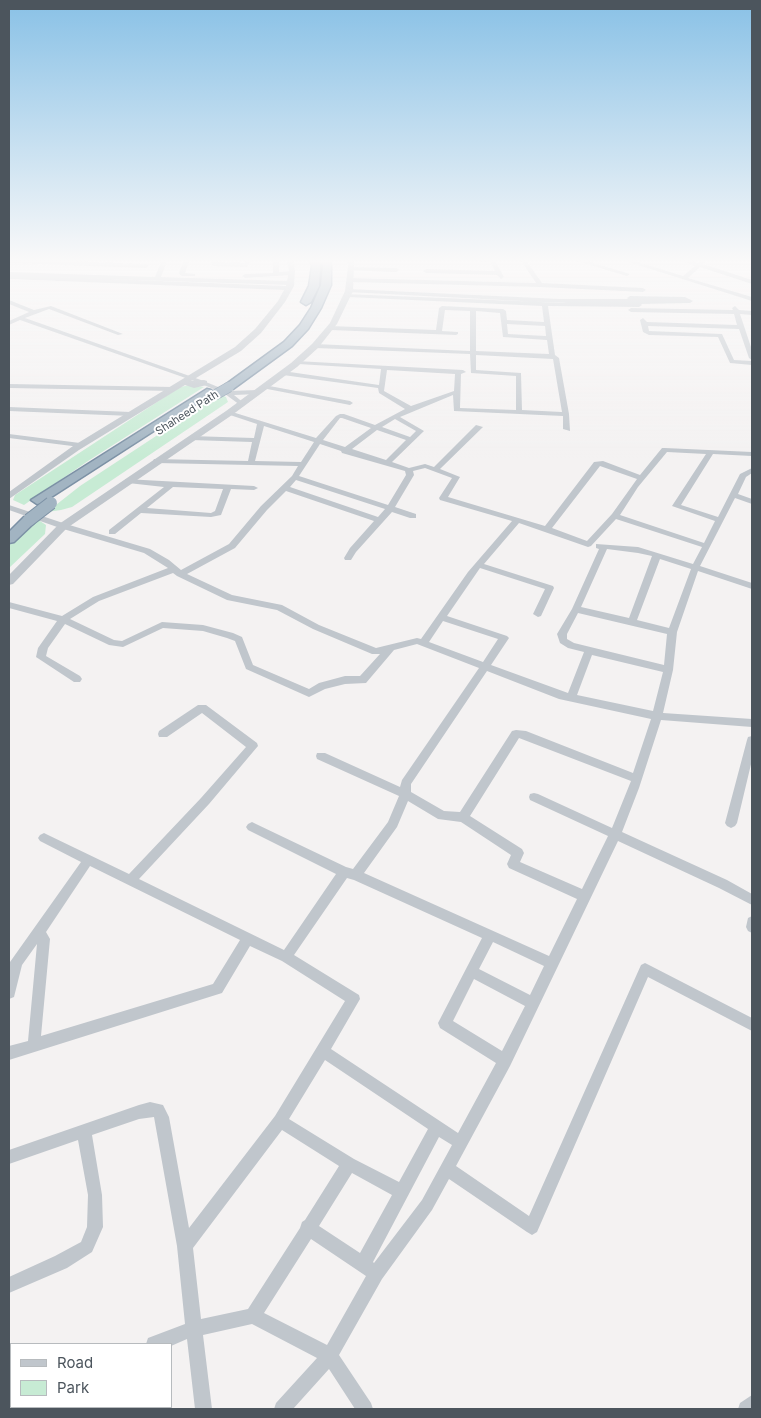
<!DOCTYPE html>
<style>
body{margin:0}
#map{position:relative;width:761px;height:1418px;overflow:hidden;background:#f4f2f2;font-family:Inter,sans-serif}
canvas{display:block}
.frame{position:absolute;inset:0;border:10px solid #4c555d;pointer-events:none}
.legend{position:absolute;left:10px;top:1343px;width:162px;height:65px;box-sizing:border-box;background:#fff;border:1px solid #b7bbbe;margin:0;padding:6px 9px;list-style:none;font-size:15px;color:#4c555d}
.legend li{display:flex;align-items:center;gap:10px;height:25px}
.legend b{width:25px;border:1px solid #b7bbbe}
</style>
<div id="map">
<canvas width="761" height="1418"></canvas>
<div class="frame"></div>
<ul class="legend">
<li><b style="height:6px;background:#c0c6cc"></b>Road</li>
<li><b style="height:14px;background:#c7ebd4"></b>Park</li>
</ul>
</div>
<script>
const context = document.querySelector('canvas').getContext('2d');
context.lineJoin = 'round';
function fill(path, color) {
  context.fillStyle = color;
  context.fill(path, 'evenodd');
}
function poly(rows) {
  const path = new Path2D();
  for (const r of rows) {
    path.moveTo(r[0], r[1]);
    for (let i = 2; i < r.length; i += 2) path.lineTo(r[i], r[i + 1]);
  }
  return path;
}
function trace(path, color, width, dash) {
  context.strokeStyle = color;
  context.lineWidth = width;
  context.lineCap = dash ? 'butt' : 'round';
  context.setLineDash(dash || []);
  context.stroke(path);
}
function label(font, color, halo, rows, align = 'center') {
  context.font = font + ' Inter,sans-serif';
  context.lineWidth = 4;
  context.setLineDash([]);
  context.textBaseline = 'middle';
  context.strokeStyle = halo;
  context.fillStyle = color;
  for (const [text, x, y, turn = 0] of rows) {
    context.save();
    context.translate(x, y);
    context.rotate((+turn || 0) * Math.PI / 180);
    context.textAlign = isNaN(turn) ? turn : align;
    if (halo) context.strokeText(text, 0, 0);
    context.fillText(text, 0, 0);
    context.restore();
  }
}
fill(poly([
 [190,385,204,387,88,461,24,505,13,500,15,495,180,387],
 [220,394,226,397,228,402,72,507,61,510,47,512,80,486],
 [37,519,46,525,45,534,9,568,9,544]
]), '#c7ebd4');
const trunk = poly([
 [310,259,319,259,320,266,319,286,311,302,306,305,301,302,309,286,312,266,310,259],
 [321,259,330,259,331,266,331,285,321,308,308,329,292,346,233,389,225,389,224,387,225,385,284,342,300,325,311,308,321,285,323,266,321,259],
 [207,389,211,390,213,392,211,394,42,503,37,504,31,500,207,389],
 [29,516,36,520,34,523,14,542,9,543,9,532,24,517,29,516]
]);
trace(trunk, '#7c91a5', 3);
fill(poly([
 [9,259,146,264,149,266,146,268,9,263,9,259],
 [162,259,168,259,161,277,290,281,293,283,290,285,9,276,9,272,155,277,162,259],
 [184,259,190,259,185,273,195,274,195,276,182,276,179,274,184,259],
 [213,259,219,259,217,262,245,263,247,259,252,259,247,267,214,266,211,264,213,259],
 [273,259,279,259,279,272,292,271,295,273,292,275,245,278,242,276,245,274,273,273,273,259],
 [457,259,494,259,504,277,501,279,497,275,426,273,423,271,426,269,495,271,490,262,457,259],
 [520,259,525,259,542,283,643,288,646,290,643,292,540,287,350,282,347,280,350,278,536,283,520,259],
 [570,259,580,259,630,274,627,276,570,259],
 [619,259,628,259,683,276,695,266,677,259,686,259,698,263,701,259,707,259,703,264,752,280,752,284,700,267,688,278,752,297,752,301,619,259],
 [350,267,396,268,399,270,396,272,348,270,348,268,350,267],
 [349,289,560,299,628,299,627,298,630,296,685,297,693,301,690,303,641,304,642,305,639,307,548,306,555,355,559,358,569,414,570,431,563,429,563,416,454,411,453,395,400,417,424,431,392,462,409,468,425,464,434,467,476,425,483,427,440,469,460,477,448,497,545,526,594,462,603,461,640,475,662,448,665,448,752,452,752,456,713,454,681,505,718,517,740,474,752,468,752,473,746,477,738,494,752,499,752,504,735,498,700,566,752,583,752,589,698,571,677,632,673,670,663,713,752,719,752,727,661,720,639,788,622,832,727,880,752,894,752,905,719,888,618,841,510,1066,456,1166,529,1216,641,965,645,963,649,965,752,1018,752,1031,648,977,537,1232,532,1235,527,1232,449,1179,432,1210,382,1279,339,1355,371,1403,373,1409,355,1409,329,1369,293,1409,274,1409,276,1403,317,1358,252,1324,203,1335,212,1409,195,1409,187,1339,171,1346,171,1344,146,1344,148,1338,185,1324,177,1246,154,1117,139,1119,92,1135,102,1195,103,1227,92,1252,67,1268,9,1293,9,1277,55,1256,81,1242,87,1227,88,1195,78,1140,9,1164,9,1150,139,1105,150,1102,163,1105,169,1117,189,1228,275,1116,345,1001,282,961,250,946,222,993,9,1060,9,1046,28,1041,37,944,22,965,14,997,9,999,10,962,81,862,40,841,38,838,40,835,44,833,48,835,129,874,201,798,246,747,202,713,167,737,159,737,158,734,159,731,198,705,206,705,257,743,258,746,209,804,139,879,284,950,336,874,248,830,246,827,248,824,252,822,256,824,346,867,353,869,388,822,399,796,317,759,316,756,317,753,325,753,400,787,402,780,479,668,417,644,394,650,366,683,345,684,325,689,309,697,246,669,235,641,227,638,203,631,163,628,123,647,109,645,65,624,48,648,46,656,80,676,82,679,80,682,74,682,36,657,38,648,57,621,9,608,9,602,62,616,93,597,168,568,144,553,60,528,9,510,9,505,66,524,150,549,169,560,181,570,229,544,261,506,292,476,298,466,157,463,153,461,154,459,248,461,252,442,191,440,187,438,191,436,254,438,257,424,227,414,227,412,229,411,316,438,336,416,340,414,344,414,375,425,405,409,379,393,378,388,283,375,280,373,283,371,379,385,381,369,298,364,295,362,296,361,463,370,466,372,461,374,460,408,516,410,516,376,471,373,470,354,315,348,312,346,315,344,470,351,470,311,445,310,442,331,458,332,458,334,456,335,330,330,327,328,330,326,436,330,439,308,442,306,503,309,506,311,507,320,544,322,542,306,347,297,345,296,345,294,568,303,632,303,560,303,347,292,347,290,349,289],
 [476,311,500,313,503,337,547,340,549,354,476,351,476,311],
 [507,324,545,326,546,336,508,334,507,324],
 [476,355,553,359,562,412,522,410,521,373,476,370,476,355],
 [387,370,455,374,454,391,411,406,384,391,387,370],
 [340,418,342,418,371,428,345,447,323,440,340,418],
 [395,419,416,431,410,437,382,427,395,419],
 [264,426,314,442,301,462,255,461,264,426],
 [377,430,406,440,386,460,352,449,377,430],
 [320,444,341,451,342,453,405,471,406,475,388,505,299,476,320,444],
 [667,452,706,454,672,506,715,521,704,543,620,515,638,487,667,452],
 [600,466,637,479,612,514,587,541,552,528,600,466],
 [425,468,452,478,439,498,440,500,512,521,468,572,421,639,417,638,376,648,319,625,282,605,232,595,187,574,235,548,267,510,286,491,374,521,350,548,344,558,345,560,351,560,356,552,392,512,410,518,416,518,416,514,395,507,414,475,413,471,425,468],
 [296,480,385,509,378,517,290,487,296,480],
 [616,519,702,547,693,564,638,547,596,544,596,548,599,549,572,609,557,634,560,643,568,648,584,652,568,693,491,665,509,638,507,636,447,616,480,568,545,589,533,614,538,617,541,616,554,588,553,586,484,564,519,523,588,547,591,546,616,519],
 [607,549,638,553,652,556,629,618,581,607,607,549],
 [660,559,691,569,669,628,637,620,660,559],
 [173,573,177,576,227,600,277,610,313,629,372,654,380,654,360,676,345,676,319,683,309,689,253,665,242,637,233,633,203,625,162,622,122,641,114,640,70,619,99,601,173,573],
 [578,613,667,634,664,665,574,643,567,639,567,634,578,613],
 [443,621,498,639,483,662,429,642,443,621],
 [592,655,663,672,653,711,577,695,592,655],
 [487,671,559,699,651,719,633,773,526,731,516,730,512,731,460,812,444,811,411,792,411,784,487,671],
 [519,738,631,781,612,828,538,794,534,793,530,794,529,797,530,800,608,836,582,889,520,862,524,853,522,849,470,816,519,738],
 [408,801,438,819,461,822,511,855,507,864,509,868,577,899,549,956,364,873,397,827,408,801],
 [90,866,240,940,213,984,41,1036,50,939,46,932,90,866],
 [347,878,354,880,482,938,438,1023,440,1028,496,1063,458,1133,331,1049,360,999,359,995,294,955,347,878],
 [493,942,544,966,530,995,479,969,493,942],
 [474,979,525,1006,502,1051,453,1021,474,979],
 [325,1060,428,1129,399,1182,354,1159,289,1119,325,1060],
 [282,1130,339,1166,305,1220,302,1222,300,1228,248,1309,201,1319,193,1248,282,1130],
 [439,1137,452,1145,422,1200,374,1263,373,1262,439,1137],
 [352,1173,392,1195,360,1253,319,1226,352,1173],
 [311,1239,366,1276,327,1345,264,1313,311,1239],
 [9,300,34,310,51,306,123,334,118,335,49,309,25,318,201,380,228,391,258,390,261,392,258,394,234,395,245,404,240,405,225,394,197,382,20,320,9,325,9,321,29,312,9,304,9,300],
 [735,306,739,310,752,311,752,315,740,314,752,350,752,360,749,358,739,329,648,326,649,331,722,334,734,360,752,361,752,365,730,363,718,337,649,335,643,332,640,320,643,318,647,322,737,325,734,314,631,312,628,310,631,308,733,310,732,308,735,306],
 [9,384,173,387,176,389,173,391,9,388,9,384],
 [264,385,350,401,353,403,350,405,262,388,262,386,264,385],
 [9,407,131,412,134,414,131,416,9,411,9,407],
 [9,434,80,443,84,445,80,447,9,438,9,434],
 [125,479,254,486,258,488,254,490,231,489,221,515,211,517,141,513,115,534,109,534,109,530,164,487,128,483,125,483,125,479],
 [173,487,223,489,215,511,211,513,147,508,173,487],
 [752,736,752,760,737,823,735,826,731,828,727,826,725,823,747,740,748,737,752,736],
 [752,916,752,933,748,931,746,927,748,918,752,916],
 [11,1391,11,1407,16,1407,9,1409,9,1392,11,1391],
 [752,1395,752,1409,738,1409,740,1403,752,1395]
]), '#c0c6cc');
fill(poly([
 [287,259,293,259,295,271,294,286,285,302,261,333,241,351,191,381,204,380,207,381,207,385,194,388,185,385,79,450,9,499,9,492,73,446,235,347,255,329,278,301,284,290,9,279,9,275,286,286,289,271,287,259],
 [346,259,353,259,354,266,353,291,337,324,318,348,297,367,232,415,67,528,13,584,9,585,9,575,59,524,226,411,291,363,312,344,330,323,345,291,348,266,346,259]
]), '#c0c6cc');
fill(trunk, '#a2b4c2');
const trunkBridgeFar1 = poly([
 [215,395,229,387]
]);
const trunkBridge = poly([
 [29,520,51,503]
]);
trace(trunkBridgeFar1, '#7c91a5', 11, []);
trace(trunkBridge, '#7c91a5', 14, []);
trace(trunkBridgeFar1, '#a2b4c2', 10);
trace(trunkBridge, '#a2b4c2', 12);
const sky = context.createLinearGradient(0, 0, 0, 458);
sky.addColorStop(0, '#89c1e6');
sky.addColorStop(0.57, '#faf9f9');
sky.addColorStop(1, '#faf9f900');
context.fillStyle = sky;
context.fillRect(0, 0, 761, 458);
label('11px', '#4c555d', '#fff', [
 ["Shaheed Path",187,413,-33]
]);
</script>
